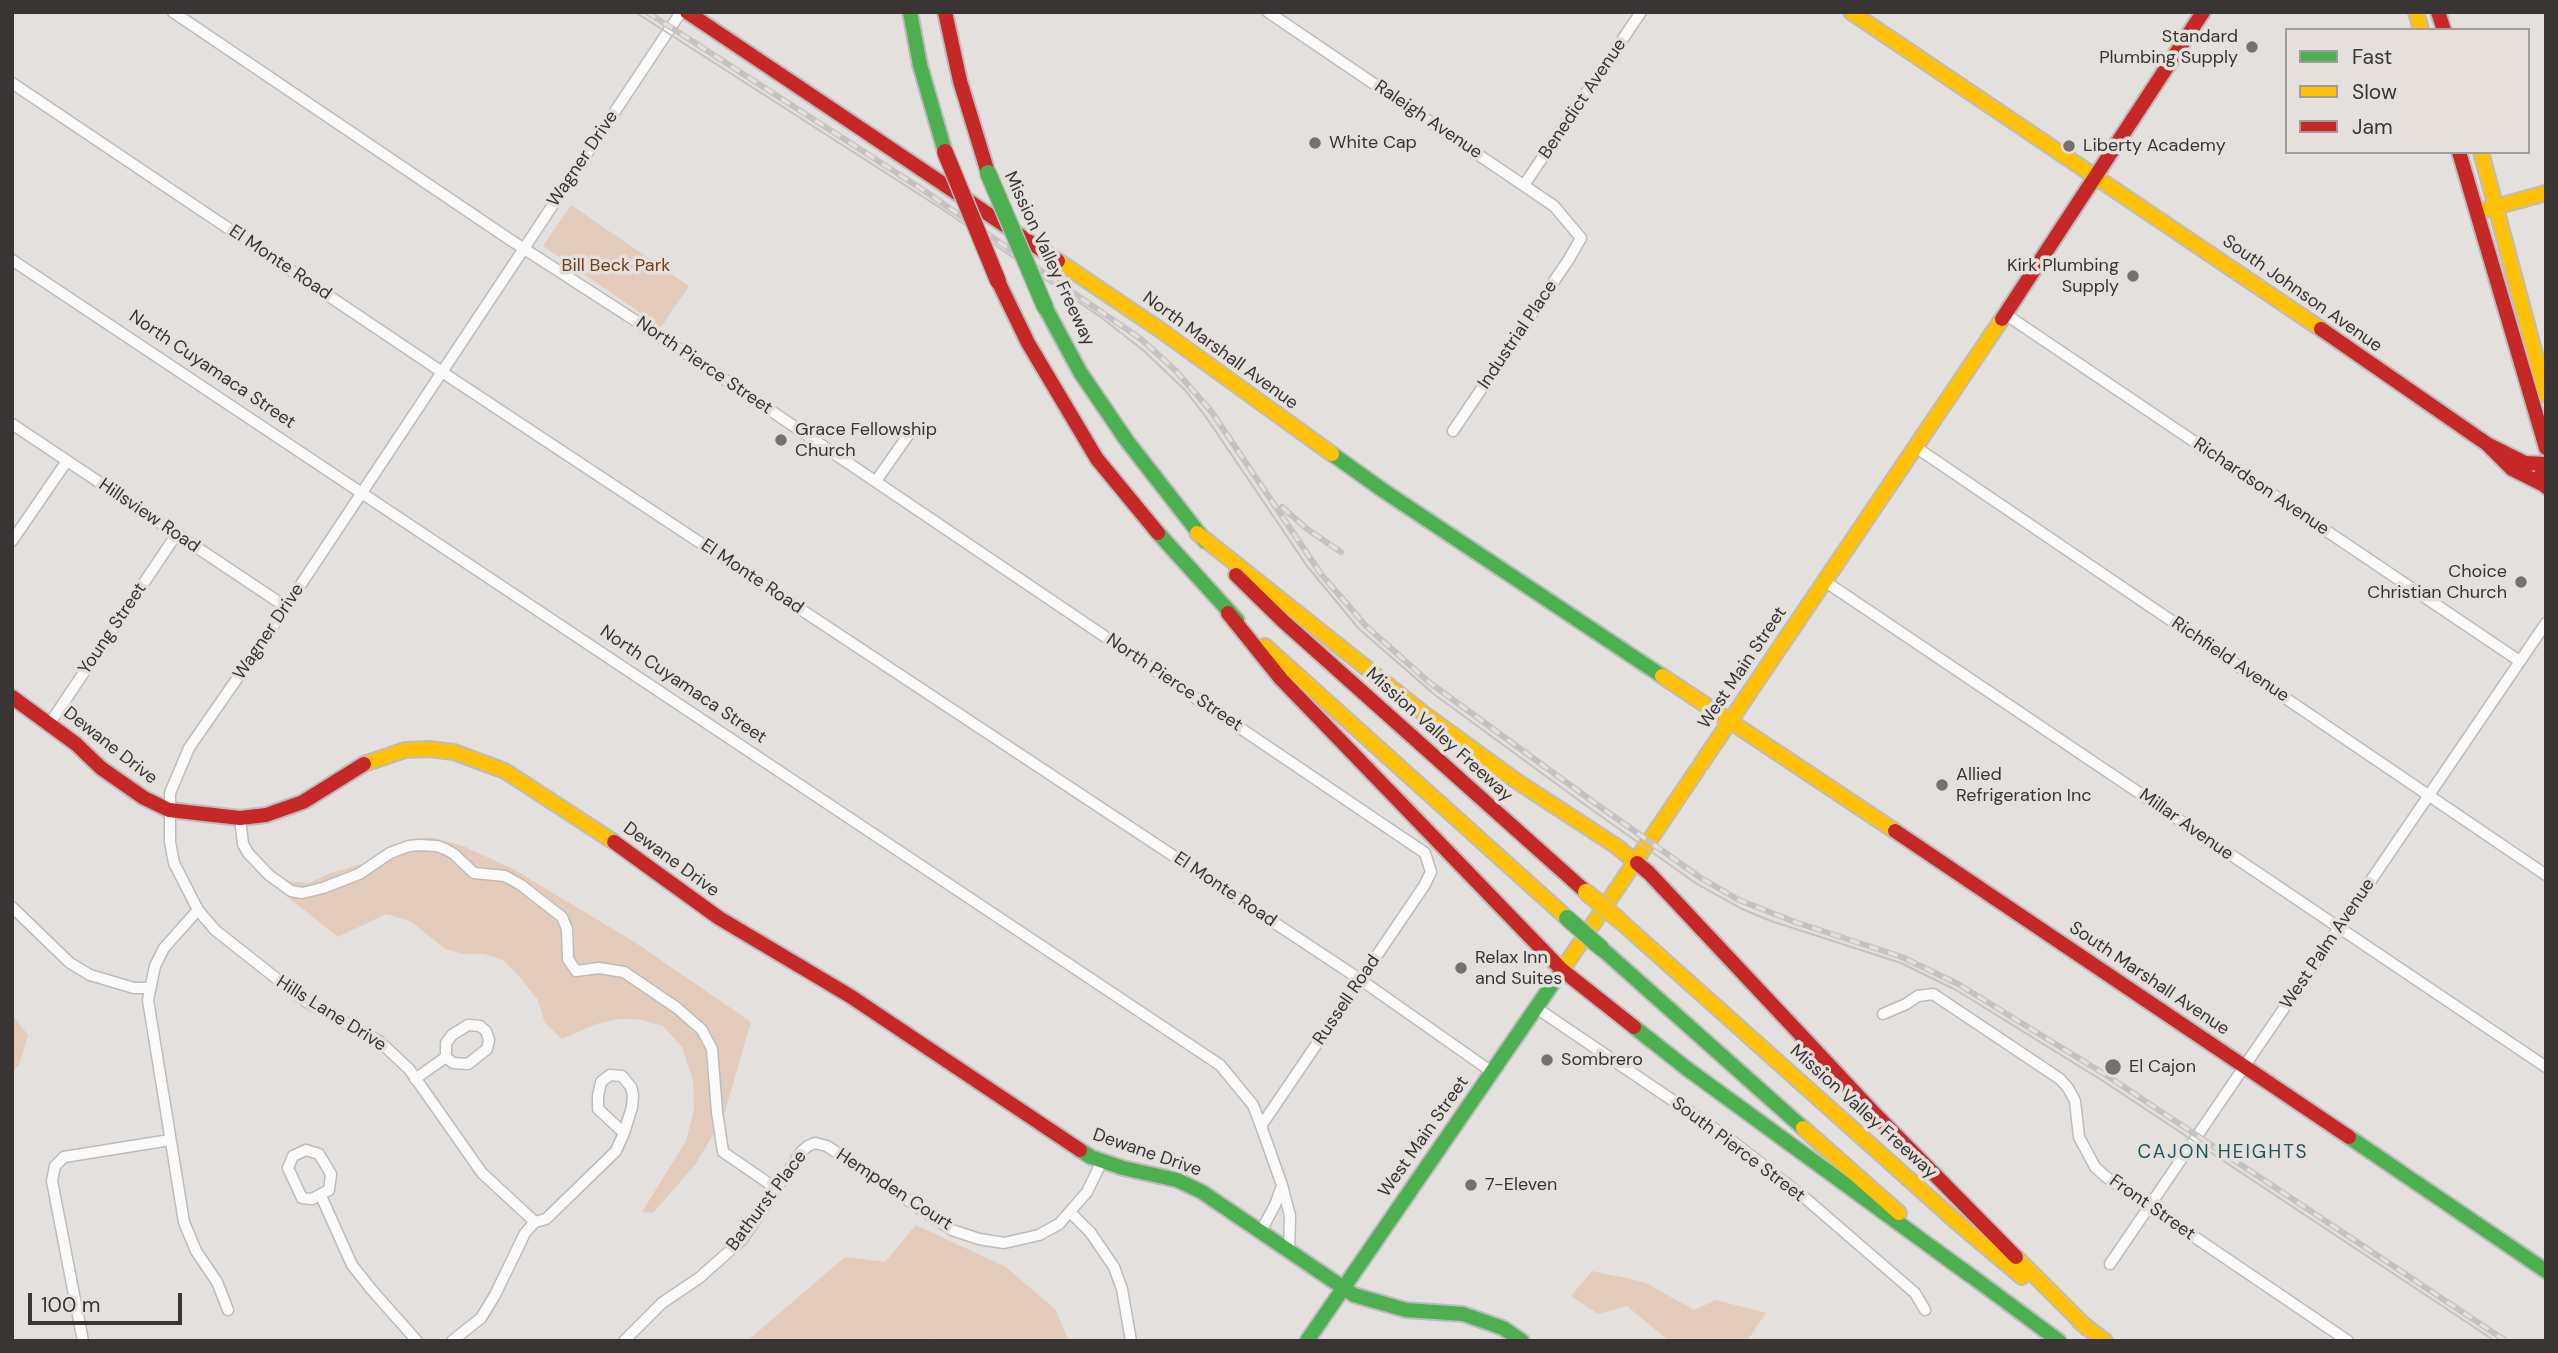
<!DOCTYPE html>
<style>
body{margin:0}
#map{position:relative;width:2558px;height:1353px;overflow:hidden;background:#e3e0de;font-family:"DM Sans",sans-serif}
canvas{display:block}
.frame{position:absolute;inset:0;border:14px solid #383534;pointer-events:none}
.legend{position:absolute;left:2285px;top:28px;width:245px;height:126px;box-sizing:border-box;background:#e5e0dc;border:2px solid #a09c99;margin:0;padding:9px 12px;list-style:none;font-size:21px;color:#383534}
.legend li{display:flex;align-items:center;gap:14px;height:35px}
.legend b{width:35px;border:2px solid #a09c99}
.scale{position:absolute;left:28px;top:1293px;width:154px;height:32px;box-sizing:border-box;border:4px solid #383534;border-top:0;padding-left:9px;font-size:21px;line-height:24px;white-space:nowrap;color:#383534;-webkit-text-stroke:5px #e5e0dc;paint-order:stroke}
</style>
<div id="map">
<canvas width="2558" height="1353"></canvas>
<div class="frame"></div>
<ul class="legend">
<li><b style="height:9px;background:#4caf50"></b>Fast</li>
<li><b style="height:9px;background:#ffc107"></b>Slow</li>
<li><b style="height:9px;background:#c62828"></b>Jam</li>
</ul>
<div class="scale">100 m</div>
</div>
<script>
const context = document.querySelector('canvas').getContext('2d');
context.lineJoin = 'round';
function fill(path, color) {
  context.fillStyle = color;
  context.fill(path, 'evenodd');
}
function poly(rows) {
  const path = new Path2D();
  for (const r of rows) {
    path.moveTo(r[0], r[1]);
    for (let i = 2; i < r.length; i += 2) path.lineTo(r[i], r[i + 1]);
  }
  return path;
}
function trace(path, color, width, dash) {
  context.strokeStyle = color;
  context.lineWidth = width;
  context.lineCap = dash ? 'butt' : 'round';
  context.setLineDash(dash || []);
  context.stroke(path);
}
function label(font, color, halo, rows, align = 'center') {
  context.font = font + ' "DM Sans",sans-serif';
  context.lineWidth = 7;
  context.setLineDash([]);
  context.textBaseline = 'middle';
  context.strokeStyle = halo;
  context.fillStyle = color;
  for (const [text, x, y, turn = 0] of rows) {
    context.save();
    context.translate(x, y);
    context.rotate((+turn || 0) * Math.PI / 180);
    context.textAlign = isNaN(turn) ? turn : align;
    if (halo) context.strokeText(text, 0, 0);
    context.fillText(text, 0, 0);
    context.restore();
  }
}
fill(poly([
 [571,205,689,286,661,327,543,246],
 [429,837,463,846,515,870,636,943,751,1022,723,1118,695,1165,653,1213,642,1212,686,1141,694,1110,693,1081,682,1047,663,1026,638,1019,618,1019,596,1024,562,1039,545,1023,538,1000,519,976,503,960,484,954,462,954,444,948,410,921,386,914,338,937,279,890,288,881,309,883,331,873,365,863,393,844],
 [12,1014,28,1035,19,1065,12,1073],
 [916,1225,1006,1267,1055,1309,1069,1341,935,1341,931,1338,918,1341,747,1341,845,1257,885,1262],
 [1592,1271,1644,1282,1694,1310,1716,1300,1766,1313,1747,1341,1669,1341,1627,1306,1598,1314,1571,1296]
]), '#e3ccbb');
const street = poly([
 [173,12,509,239,684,352,1425,853,1431,872,1424,886,1261,1126],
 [1268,12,1554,206,1581,238,1569,259,1453,431],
 [12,83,442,372,1361,980,1492,1072],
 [1524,185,1641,12],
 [12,260,1220,1065,1253,1105,1261,1126,1282,1185,1290,1216,1289,1251],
 [2005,314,2518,660],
 [12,424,286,607],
 [1914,446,2546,875],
 [876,481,911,431],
 [12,541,67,461],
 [1826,582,2546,1067],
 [50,723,176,535],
 [240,818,243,844,248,853,269,875,291,891,302,893,323,888,359,874,390,853,409,846,419,845,437,846,445,849,454,854,474,873,505,876,521,885,562,917,567,929,568,959,576,971,599,968,624,972,677,1008,702,1030,712,1049,717,1112,723,1152,777,1189],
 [12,907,70,963,90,975,134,988,149,988],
 [198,910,164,948,155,966,148,1000,184,1222,196,1251,217,1282,228,1310],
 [1535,1007,1731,1140,1805,1198,1915,1293,1925,1310],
 [1883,1014,1906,1004,1918,996,1933,994,2060,1079,2068,1088,2075,1101,2079,1137,2095,1167,2106,1177,2348,1341],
 [468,1025,480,1026,486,1031,489,1040,487,1049,468,1064,453,1063,446,1057,446,1043,452,1035,468,1025],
 [415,1079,446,1057],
 [306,1150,319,1154,331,1174,329,1190,312,1199,302,1198,288,1168,293,1156,306,1150],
 [321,1196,352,1265,371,1289,417,1341],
 [1071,1213,1090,1232,1114,1267,1122,1289,1131,1341],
 [535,1222,482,1173,409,1069,379,1041,305,1001,215,930,198,910,174,863,170,842,170,793,189,748,270,631,681,12],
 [1261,1231,1275,1205,1282,1186],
 [2110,1264,2546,623],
 [83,1341,52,1181,55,1166,64,1157,170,1140],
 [452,1341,481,1318,495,1295,525,1233,535,1222,546,1219,616,1151,624,1133,632,1107,633,1095,631,1087,622,1076,610,1075,601,1082,598,1096,598,1109,624,1133],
 [624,1341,662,1303,699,1278,742,1240,801,1152,808,1146,815,1143,827,1146,952,1230,979,1239,1004,1243,1039,1235,1059,1224,1087,1192,1102,1161]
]);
const fast = poly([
 [910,12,920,65,945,152],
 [1045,307,1080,372,1127,441,1205,541],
 [1332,454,1384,491,1662,676],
 [1158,533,1237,620],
 [1601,948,1803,1128],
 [1634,1027,1686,1068,1971,1276],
 [2349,1137,2546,1271],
 [1080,1150,1091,1157,1123,1168,1177,1180,1202,1192,1354,1295,1406,1310,1463,1314,1503,1328,1522,1341],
 [1962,1269,2059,1341],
 [1307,1341,1562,970]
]);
const slow = poly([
 [1851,12,2321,329],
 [2416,12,2421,30],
 [2481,152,2546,395],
 [2477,212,2546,193],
 [1058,261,1159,329,1332,454],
 [1197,533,1423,713,1515,780,1616,846,1637,863],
 [1265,646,1567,918],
 [1662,676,1895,831],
 [364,764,405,750,429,749,454,752,505,771,614,842],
 [1701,764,2002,319],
 [1619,920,1959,1224,2022,1277],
 [1562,970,1697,770],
 [1803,1128,1899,1213],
 [2016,1257,2088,1329],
 [2080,1322,2105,1341]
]);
const jam = poly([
 [687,12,1058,261],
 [945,12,960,81,988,173],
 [2438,12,2444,30],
 [2459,152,2546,448],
 [998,281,1028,343,1097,459,1158,533],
 [2002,319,2203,12],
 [2321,329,2487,444],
 [2546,464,2541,475,2546,487],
 [2544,485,2512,469,2487,444,2525,463,2545,464],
 [1236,575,1283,621,1586,892],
 [1228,613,1281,679,1562,970,1634,1027],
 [12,697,76,744,101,768,144,798,169,810,240,818,266,815,303,802,364,764],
 [1895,831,2349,1137],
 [614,842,719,918,850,996,1080,1150],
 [1637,863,1649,873,1875,1114,2016,1257]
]);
trace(street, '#bebcba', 13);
trace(fast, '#bebcba', 18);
trace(slow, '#bebcba', 18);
trace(jam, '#bebcba', 18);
trace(street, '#fbfafa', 10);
trace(fast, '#4caf50', 14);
trace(slow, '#ffc107', 14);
trace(jam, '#c62828', 14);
trace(poly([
 [635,12,942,209,1102,318,1144,351,1185,390,1206,417,1307,566,1359,629,1435,695,1588,807,1697,884,1742,909,1771,921,1901,963,1956,990,2103,1081,2495,1341]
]), '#c4c3c3', 2);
const rail = poly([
 [647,12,917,186,1141,339,1175,370,1211,411,1321,574,1366,626,1430,683,1592,801,1701,878,1739,900,1795,922,1902,957,1958,984,2106,1075,2506,1341],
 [1282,507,1307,529,1341,552]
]);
trace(rail, '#c4c3c3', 6);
trace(rail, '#e5e0dc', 3.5, [10]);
const fastBridge = poly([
 [988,173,1045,307],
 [1567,918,1601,948]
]);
const slowBridge = poly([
 [1586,892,1619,920]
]);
const jamBridge = poly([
 [945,152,998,281]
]);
trace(fastBridge, '#bebcbb', 19, []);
trace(slowBridge, '#bebcbb', 19, []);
trace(jamBridge, '#bebcbb', 19, []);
trace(fastBridge, '#4caf50', 16);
trace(slowBridge, '#ffc107', 16);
trace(jamBridge, '#c62828', 16);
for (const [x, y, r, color] of [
 [2252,47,7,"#747170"],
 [1315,143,7,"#747170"],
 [2069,146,7,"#747170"],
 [2133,276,7,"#747170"],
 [781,440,7,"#747170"],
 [2521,582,7,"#747170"],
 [1942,785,7,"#747170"],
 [1461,968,7,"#747170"],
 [1547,1060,7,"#747170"],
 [2113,1067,9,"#747170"],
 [1471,1185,7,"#747170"]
]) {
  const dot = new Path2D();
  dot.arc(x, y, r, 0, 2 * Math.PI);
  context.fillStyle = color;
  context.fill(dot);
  trace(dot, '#e5e0dc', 2.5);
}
label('18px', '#383534', '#e5e0dc', [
 ["Standard",2238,37,"right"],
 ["Plumbing Supply",2238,58,"right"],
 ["White Cap",1329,143],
 ["Liberty Academy",2083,146],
 ["Kirk Plumbing",2119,266,"right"],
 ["Supply",2119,287,"right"],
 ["Grace Fellowship",795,430],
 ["Church",795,451],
 ["Choice",2507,572,"right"],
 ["Christian Church",2507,593,"right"],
 ["Allied",1956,775],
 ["Refrigeration Inc",1956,796],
 ["Relax Inn",1475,958],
 ["and Suites",1475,979],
 ["Sombrero",1561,1060],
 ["El Cajon",2129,1067],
 ["7-Eleven",1485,1185]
], 'left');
label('18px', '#383534', '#e5e0dc', [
 ["Benedict Avenue",1583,99,-56],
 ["Raleigh Avenue",1428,120,34],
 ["Wagner Drive",583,159,-56],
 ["Mission Valley Freeway",1049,259,65],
 ["El Monte Road",280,263,34],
 ["South Johnson Avenue",2302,294,35],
 ["Industrial Place",1518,335,-56],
 ["North Marshall Avenue",1220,351,36],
 ["North Pierce Street",704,366,34],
 ["North Cuyamaca Street",212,370,34],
 ["Richardson Avenue",2261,487,34],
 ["Hillsview Road",149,516,34],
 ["El Monte Road",752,577,34],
 ["Young Street",113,629,-56],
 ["Wagner Drive",269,632,-56],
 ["Richfield Avenue",2230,660,34],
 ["West Main Street",1743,668,-56],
 ["North Pierce Street",1174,683,34],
 ["North Cuyamaca Street",683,685,34],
 ["Mission Valley Freeway",1439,735,42],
 ["Dewane Drive",110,746,38],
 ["Millar Avenue",2186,825,35],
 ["Dewane Drive",671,860,36],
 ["El Monte Road",1225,890,34],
 ["West Palm Avenue",2328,944,-56],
 ["South Marshall Avenue",2149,979,34],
 ["Russell Road",1347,1000,-56],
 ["Hills Lane Drive",331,1014,32],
 ["Mission Valley Freeway",1863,1112,42],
 ["West Main Street",1424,1137,-55],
 ["South Pierce Street",1738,1150,37],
 ["Dewane Drive",1147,1153,19],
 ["Hempden Court",894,1190,33],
 ["Bathurst Place",767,1201,-53],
 ["Front Street",2152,1208,35]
]);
label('18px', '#734113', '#e5e0dc', [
 ["Bill Beck Park",616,266]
]);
context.letterSpacing = '2px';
label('19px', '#1c565e', '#e5e0dc', [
 ["CAJON HEIGHTS",2223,1153]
]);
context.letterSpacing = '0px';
</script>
